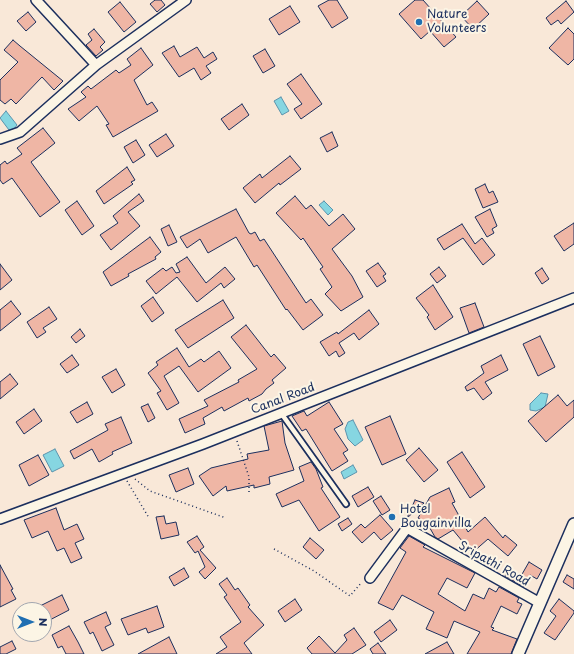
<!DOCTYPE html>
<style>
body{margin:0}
#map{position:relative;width:574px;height:654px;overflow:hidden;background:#f9e8d8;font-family:"Playpen Sans",sans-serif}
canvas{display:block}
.north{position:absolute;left:12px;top:602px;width:40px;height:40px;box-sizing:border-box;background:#fcf5e5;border:1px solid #a2a6af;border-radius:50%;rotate:90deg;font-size:11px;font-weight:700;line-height:16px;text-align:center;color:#1b2f5e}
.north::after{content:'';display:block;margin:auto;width:14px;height:18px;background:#1f6fb2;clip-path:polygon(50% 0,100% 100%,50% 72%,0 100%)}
</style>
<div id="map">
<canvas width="574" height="654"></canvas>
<div class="north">N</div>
</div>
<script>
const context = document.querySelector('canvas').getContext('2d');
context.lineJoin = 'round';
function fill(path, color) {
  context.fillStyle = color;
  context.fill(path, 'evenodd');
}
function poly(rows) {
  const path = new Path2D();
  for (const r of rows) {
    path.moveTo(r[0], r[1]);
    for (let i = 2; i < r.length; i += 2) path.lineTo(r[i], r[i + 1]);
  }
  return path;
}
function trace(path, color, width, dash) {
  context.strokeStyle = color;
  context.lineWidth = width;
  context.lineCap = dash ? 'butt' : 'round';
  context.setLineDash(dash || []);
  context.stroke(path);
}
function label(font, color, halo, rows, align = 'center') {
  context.font = font + ' "Playpen Sans",sans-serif';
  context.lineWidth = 4;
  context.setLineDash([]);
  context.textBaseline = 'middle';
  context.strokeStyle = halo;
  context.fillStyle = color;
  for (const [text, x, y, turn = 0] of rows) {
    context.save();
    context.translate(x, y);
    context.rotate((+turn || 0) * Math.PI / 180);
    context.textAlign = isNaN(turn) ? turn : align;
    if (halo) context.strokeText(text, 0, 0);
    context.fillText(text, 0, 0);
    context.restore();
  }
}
const water = poly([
 [281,97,289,111,282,115,274,101,281,97],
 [6,111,17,125,14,129,9,130,0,118,6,111],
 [324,201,333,210,328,215,319,205,324,201],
 [541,393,548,394,545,407,536,411,530,410,530,404,541,393],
 [353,420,363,440,355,446,348,439,345,429,348,422,353,420],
 [55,449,64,466,52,472,43,455,55,449],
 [353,465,357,472,344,479,341,472,353,465]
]);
fill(water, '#86d6e1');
trace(water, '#5b93ad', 1);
const building = poly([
 [155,0,161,0,165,5,157,12,150,4,155,0],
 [329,0,337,0,348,18,332,28,318,6,329,0],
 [415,0,423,0,456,37,444,47,430,31,421,39,399,14,415,0],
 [477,1,489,14,473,29,461,16,477,1],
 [566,1,574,12,561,24,558,20,551,25,546,18,566,1],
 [120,2,136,22,124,32,108,12,120,2],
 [290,6,300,22,279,35,269,19,290,6],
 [28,12,36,22,26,31,17,21,28,12],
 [568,28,574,34,574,59,568,65,549,48,568,28],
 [94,29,105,42,100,47,103,50,96,56,86,45,92,40,88,34,94,29],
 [13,40,20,46,63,81,54,90,42,77,16,104,11,99,5,104,0,100,0,80,18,62,4,50,13,40],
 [174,46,180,57,197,47,204,58,213,52,217,59,206,66,211,73,201,80,194,68,179,77,162,53,174,46],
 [141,48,153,65,134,80,147,105,152,102,158,111,113,137,106,125,109,124,97,106,79,121,68,109,86,97,81,92,88,86,91,89,116,70,119,73,131,65,127,59,141,48],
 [265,49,275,66,263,73,253,56,265,49],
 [301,74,322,104,301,119,294,109,302,104,287,84,301,74],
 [242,104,249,115,229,130,221,119,242,104],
 [43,128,55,143,31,162,60,202,40,217,12,178,3,184,0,180,0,165,5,161,7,164,22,154,17,148,43,128],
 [332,132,338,146,327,152,320,138,332,132],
 [166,134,174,146,157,157,149,145,166,134],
 [136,140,145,155,133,163,124,147,136,140],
 [290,156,301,169,280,185,279,183,255,203,243,188,260,174,262,178,290,156],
 [127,167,135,180,131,182,133,184,104,204,96,191,127,167],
 [485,184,489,193,493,191,498,202,483,208,475,189,485,184],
 [139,194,144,201,128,212,140,226,111,250,100,235,118,223,113,216,139,194],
 [295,196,306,209,311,205,329,226,343,214,355,229,332,249,352,276,363,297,341,311,325,294,332,287,320,269,323,267,303,238,301,240,276,213,295,196],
 [77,201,94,226,82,235,65,210,77,201],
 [236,209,249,233,251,234,255,232,260,241,264,239,306,303,311,299,323,315,303,330,287,309,286,310,257,265,254,267,236,237,208,253,200,239,187,248,180,237,236,209],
 [490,209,497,226,492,229,494,233,487,237,475,217,490,209],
 [574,223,574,244,564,251,554,236,574,223],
 [462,224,475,244,482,238,495,255,483,265,463,238,444,250,437,239,462,224],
 [169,225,177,242,168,246,161,229,169,225],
 [150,237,161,252,155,257,156,259,128,274,129,276,111,286,103,272,150,237],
 [187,257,206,283,225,267,235,279,224,288,221,283,197,302,177,277,156,294,146,281,163,268,166,271,172,267,176,273,180,272,176,264,187,257],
 [378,263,386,274,383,276,386,281,377,287,366,271,378,263],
 [0,264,12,280,0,290,0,264],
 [439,267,446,276,437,283,430,274,439,267],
 [542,268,549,279,542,284,535,273,542,268],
 [433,285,453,317,435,330,427,317,429,315,416,298,433,285],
 [153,297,164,313,152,322,141,306,153,297],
 [223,300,234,318,188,348,175,330,223,300],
 [11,301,21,314,0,331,0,310,11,301],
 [475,303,484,327,469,333,460,308,475,303],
 [49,307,57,319,43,328,46,332,37,338,27,322,49,307],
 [369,310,379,324,359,340,354,333,339,343,345,353,339,357,336,351,329,356,320,342,337,332,338,334,369,310],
 [246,325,271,357,274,354,286,368,272,380,274,383,266,389,262,394,249,401,248,398,224,411,222,407,203,418,205,424,185,433,179,419,208,406,204,400,239,382,238,380,257,369,231,337,246,325],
 [80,329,85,336,76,343,71,337,80,329],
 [540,336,555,367,538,376,523,344,540,336],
 [177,348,189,367,201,359,204,362,219,351,231,368,198,392,179,366,164,376,179,403,167,410,157,393,161,391,148,373,158,365,156,362,177,348],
 [72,355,79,365,67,373,60,364,72,355],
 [501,355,508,370,485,382,492,393,483,400,474,388,467,391,465,387,484,373,481,366,501,355],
 [116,369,125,385,112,393,102,377,116,369],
 [10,374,18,384,0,399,0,382,10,374],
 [558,395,567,406,574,400,574,417,546,442,528,421,558,395],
 [87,402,93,414,77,423,70,412,87,402],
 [329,402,343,424,334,429,348,450,343,453,348,461,332,471,306,429,302,431,292,416,304,411,307,416,329,402],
 [148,404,155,418,148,422,141,407,148,404],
 [34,409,42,421,24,434,16,422,34,409],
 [390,416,406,454,382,465,365,427,390,416],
 [121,417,132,443,112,452,113,454,99,462,92,449,74,459,70,451,108,430,105,424,121,417],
 [282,421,285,443,294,470,269,477,270,484,254,488,254,485,227,491,226,486,213,496,199,476,211,468,248,459,247,454,269,450,264,426,282,421],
 [419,448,438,470,424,482,406,460,419,448],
 [462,452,485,487,470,498,447,462,462,452],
 [38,455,49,475,29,486,19,465,38,455],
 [311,462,316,469,323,487,321,488,340,517,319,531,299,500,282,507,276,494,304,481,299,467,311,462],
 [188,468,194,484,176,492,169,475,188,468],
 [368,487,374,497,358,507,352,496,368,487],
 [449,488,455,502,452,503,468,532,485,517,503,538,505,535,517,545,508,556,488,539,472,553,453,530,438,539,435,537,427,523,418,518,430,497,449,488],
 [381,496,390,510,382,515,373,501,381,496],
 [415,500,424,503,407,518,415,500],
 [56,508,64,530,77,524,84,539,75,543,82,558,71,563,64,548,57,551,48,531,32,538,24,520,56,508],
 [380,515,393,530,381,540,374,532,362,543,352,532,361,524,365,528,380,515],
 [164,516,166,524,176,522,179,535,161,539,156,517,164,516],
 [348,518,352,524,342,531,338,524,348,518],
 [197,536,204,547,200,550,216,568,205,579,199,572,205,567,198,551,195,553,187,542,197,536],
 [409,536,425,545,423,547,475,573,467,588,447,578,438,594,465,611,473,594,484,599,489,588,496,592,499,587,519,598,517,602,522,604,517,614,501,606,491,627,494,628,492,630,517,639,511,654,467,654,480,632,454,621,447,638,426,629,434,612,402,595,393,610,378,603,406,552,400,548,409,536],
 [310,538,324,550,316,559,303,547,310,538],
 [529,562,542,570,537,579,530,575,524,587,505,576,509,569,521,576,529,562],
 [0,565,13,589,11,590,16,599,0,607,0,565],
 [184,568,189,577,174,586,169,577,184,568],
 [567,575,574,579,574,589,563,582,567,575],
 [227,578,235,590,238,588,250,605,248,607,264,625,244,643,252,654,216,654,227,647,220,637,241,622,224,597,227,595,219,584,227,578],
 [62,595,69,610,44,623,44,610,32,610,62,595],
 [295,599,302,610,285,622,278,611,295,599],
 [559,599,574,611,574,613,555,640,544,633,556,616,550,611,559,599],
 [157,606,164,627,148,633,146,628,128,635,121,619,157,606],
 [106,612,111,624,105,627,114,645,102,651,93,632,90,634,84,622,106,612],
 [390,620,397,630,381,642,374,632,390,620],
 [69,626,78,642,84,654,66,654,62,646,58,648,52,635,69,626],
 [354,628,366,645,352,654,312,654,307,648,319,636,335,653,347,640,344,635,354,628],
 [169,637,177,654,138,654,169,637],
 [12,641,16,649,6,654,0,654,0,647,12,641],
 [447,642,454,654,425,654,447,642],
 [378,643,386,654,373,654,370,649,378,643]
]);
fill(building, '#efb6a5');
trace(building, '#1b2f5e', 1);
const service = poly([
 [281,413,346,504]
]);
const minor = poly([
 [36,0,96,65],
 [0,139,20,132,96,65,186,0],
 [0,519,203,444,574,298],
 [370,578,407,528,540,603]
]);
const tertiary = poly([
 [518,654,574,524]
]);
trace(service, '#1b2f5e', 8);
trace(minor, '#1b2f5e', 12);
trace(tertiary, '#1b2f5e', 14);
trace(poly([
 [237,441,249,477,249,495],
 [135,479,150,491,226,518],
 [127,481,149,518],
 [274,549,314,571,350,596,361,583]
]), '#1b2f5e', 1.5, [1, 3]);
trace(service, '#fcf5e5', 4.5);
trace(minor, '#fcf5e5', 9);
trace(tertiary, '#fcf5e5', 11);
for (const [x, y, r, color] of [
 [419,22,4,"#1f6fb2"],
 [392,517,4,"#1f6fb2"]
]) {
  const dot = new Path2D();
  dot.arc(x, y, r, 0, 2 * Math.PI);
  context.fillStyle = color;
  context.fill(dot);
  trace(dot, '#fcf5e5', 1.5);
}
label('12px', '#1b2f5e', '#fcf5e5', [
 ["Nature",427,15],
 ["Volunteers",427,29],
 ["Hotel",400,510],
 ["Bougainvilla",400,524]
], 'left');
label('12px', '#1b2f5e', '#fcf5e5', [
 ["Canal Road",283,399,-21],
 ["Sripathi Road",494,564,29]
]);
</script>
